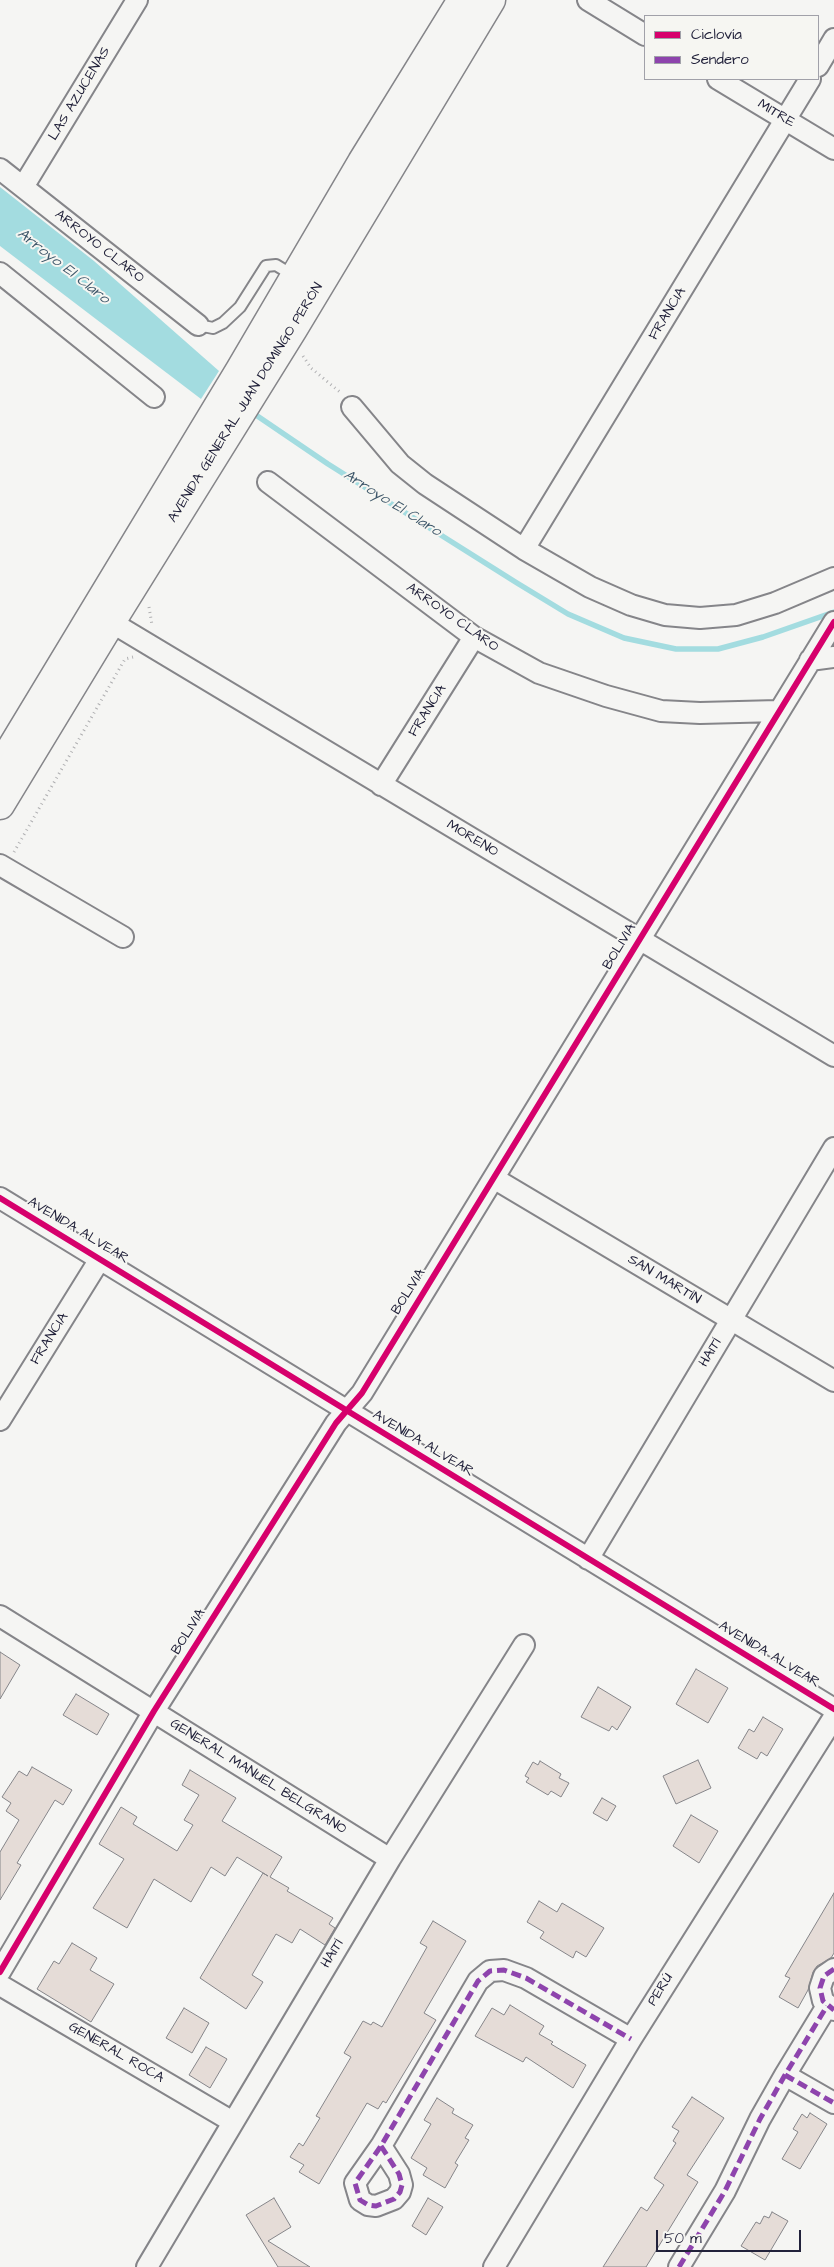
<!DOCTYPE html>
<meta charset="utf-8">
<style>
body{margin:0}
#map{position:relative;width:834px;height:2267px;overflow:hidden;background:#f5f5f3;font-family:"Architects Daughter",sans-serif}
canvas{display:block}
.legend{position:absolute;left:644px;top:15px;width:175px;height:65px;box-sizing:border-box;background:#f6f6f2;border:1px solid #a1a1a9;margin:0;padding:6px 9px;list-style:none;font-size:15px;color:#22223b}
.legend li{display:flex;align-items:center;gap:10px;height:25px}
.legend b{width:25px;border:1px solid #a1a1a9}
.scale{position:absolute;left:656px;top:2230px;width:145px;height:22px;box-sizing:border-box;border:2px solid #22223b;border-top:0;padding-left:6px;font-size:15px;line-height:18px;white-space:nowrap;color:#22223b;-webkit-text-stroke:4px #f6f6f2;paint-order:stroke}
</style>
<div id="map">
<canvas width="834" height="2267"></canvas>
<ul class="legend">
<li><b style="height:6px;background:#d6006c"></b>Ciclovía</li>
<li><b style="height:6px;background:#8e44ad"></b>Sendero</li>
</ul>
<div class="scale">50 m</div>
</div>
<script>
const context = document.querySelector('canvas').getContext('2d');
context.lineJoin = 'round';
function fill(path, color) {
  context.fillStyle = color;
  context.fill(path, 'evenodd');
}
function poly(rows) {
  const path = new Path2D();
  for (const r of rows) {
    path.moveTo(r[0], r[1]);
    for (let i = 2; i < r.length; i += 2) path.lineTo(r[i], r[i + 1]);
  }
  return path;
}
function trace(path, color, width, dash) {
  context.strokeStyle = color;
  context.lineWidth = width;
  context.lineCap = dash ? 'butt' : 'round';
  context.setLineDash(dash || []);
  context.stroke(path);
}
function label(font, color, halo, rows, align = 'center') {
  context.font = font + ' "Architects Daughter",sans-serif';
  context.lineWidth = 4;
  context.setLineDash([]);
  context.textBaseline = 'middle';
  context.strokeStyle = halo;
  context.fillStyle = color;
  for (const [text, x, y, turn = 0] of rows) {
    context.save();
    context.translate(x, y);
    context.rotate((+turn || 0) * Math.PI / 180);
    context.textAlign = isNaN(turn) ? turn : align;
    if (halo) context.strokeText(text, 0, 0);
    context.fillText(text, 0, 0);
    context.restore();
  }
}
fill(poly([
 [0,187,94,261,219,371,201,399,0,246]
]), '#a3dce0');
trace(poly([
 [250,411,328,464,517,583,568,614,624,638,676,649,718,649,763,637,834,612]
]), '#a3dce0', 5.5);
const building = poly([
 [0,1652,20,1665,0,1699,0,1652],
 [696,1669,728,1688,708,1723,676,1704,696,1669],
 [598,1687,631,1707,617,1730,612,1726,609,1731,581,1717,598,1687],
 [76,1694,109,1714,97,1735,63,1715,76,1694],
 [763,1717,783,1729,767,1756,761,1752,757,1759,738,1748,749,1729,754,1732,763,1717],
 [698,1760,711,1788,676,1804,663,1776,698,1760],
 [540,1761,561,1774,559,1778,569,1783,561,1797,551,1791,548,1795,526,1782,529,1778,525,1776,533,1762,538,1765,540,1761],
 [32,1767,72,1790,63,1805,55,1800,17,1863,21,1865,0,1900,0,1852,19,1820,6,1811,11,1803,2,1797,19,1771,27,1776,32,1767],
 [190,1770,236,1798,222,1821,282,1857,270,1877,289,1888,287,1891,333,1918,329,1924,335,1928,325,1945,300,1929,292,1943,276,1934,252,1975,263,1982,246,2009,200,1978,263,1873,268,1876,237,1857,225,1876,211,1867,191,1902,154,1879,127,1928,93,1908,124,1859,99,1844,121,1807,137,1817,133,1824,177,1851,193,1825,184,1820,199,1795,182,1785,190,1770],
 [602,1798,616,1806,607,1821,593,1813,602,1798],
 [691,1815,718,1831,699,1863,673,1846,691,1815],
 [834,1893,834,1953,831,1958,817,1966,813,1972,808,1990,798,2008,779,1997,790,1978,785,1976,834,1893],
 [539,1901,557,1912,562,1903,604,1928,586,1957,576,1951,573,1958,540,1938,544,1932,527,1922,539,1901],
 [433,1921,466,1941,424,2013,436,2020,386,2103,383,2101,378,2109,367,2103,319,2184,299,2172,304,2165,290,2157,299,2143,303,2146,320,2118,316,2116,351,2057,344,2053,363,2021,371,2025,373,2022,382,2027,427,1947,420,1943,433,1921],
 [72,1943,97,1958,90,1970,114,1984,91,2022,37,1989,54,1961,59,1964,72,1943],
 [510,2005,544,2026,539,2034,553,2042,551,2044,586,2065,573,2088,526,2057,523,2062,475,2036,492,2008,504,2015,510,2005],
 [184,2008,209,2023,192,2053,166,2038,184,2008],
 [206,2047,227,2059,210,2088,189,2075,206,2047],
 [692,2097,724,2118,687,2175,698,2182,646,2267,603,2267,641,2207,647,2211,664,2185,654,2178,676,2143,673,2141,679,2131,672,2127,692,2097],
 [437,2098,454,2109,452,2113,473,2125,465,2138,469,2140,455,2163,458,2165,445,2188,423,2175,427,2168,411,2158,431,2124,424,2120,437,2098],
 [810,2113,827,2124,800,2169,782,2159,798,2132,793,2129,802,2114,807,2118,810,2113],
 [274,2198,291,2227,268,2241,310,2267,278,2267,246,2215,274,2198],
 [428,2198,443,2207,426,2235,412,2226,428,2198],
 [772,2212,788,2221,765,2260,741,2246,756,2222,760,2224,764,2216,769,2218,772,2212]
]);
fill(building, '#e5dcd7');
trace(building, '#858589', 1);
const service = poly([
 [198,325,213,328,223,323,240,307,266,266,276,265,294,276]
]);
const minor = poly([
 [588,0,645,35],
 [818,66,834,39],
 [718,79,834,149],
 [0,169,198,325],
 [23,187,137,0],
 [0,273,154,397],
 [352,407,400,464,425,484,524,549,590,587,631,605,665,615,700,618,736,615,775,603,834,578],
 [268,482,474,637,539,673,606,696,661,711,700,713,778,711],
 [524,549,810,79],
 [111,622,834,1056],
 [810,660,834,657],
 [381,785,474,637],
 [0,865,123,937],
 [495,1179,834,1381],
 [0,1198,834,1709],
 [0,1420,100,1259],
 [588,1559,834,1148],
 [0,1616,390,1859],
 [834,1969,824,1976,820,1988,823,2001,834,2010],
 [0,1972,154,1711,336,1423,362,1393,834,622],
 [0,1985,233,2122],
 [785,2075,834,2103],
 [381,2146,399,2174,402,2185,400,2192,394,2199,376,2206,368,2205,360,2200,355,2183,381,2146,478,1981,490,1971,504,1970,526,1978,631,2039],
 [147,2267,390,1859,524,1645],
 [494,2267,631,2039,834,1717],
 [679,2267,725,2191,760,2119,785,2075,827,2006]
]);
const secondary = poly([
 [0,767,240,370,362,162,462,0],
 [0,805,111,622,293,329,491,0]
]);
trace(service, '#858589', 14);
trace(minor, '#858589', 24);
trace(secondary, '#858589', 31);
trace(poly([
 [303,356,311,368,341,393],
 [149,607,152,625],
 [14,852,125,659,133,657]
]), '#b0b0b2', 3, [1, 4]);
trace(service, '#f5f5f3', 10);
trace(minor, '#f5f5f3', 20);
trace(secondary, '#f5f5f3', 28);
trace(poly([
 [834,1969,824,1976,820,1988,823,2001,834,2010],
 [785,2075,834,2103],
 [381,2146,399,2174,402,2185,400,2192,394,2199,376,2206,368,2205,360,2200,355,2183,381,2146,478,1981,490,1971,504,1970,526,1978,631,2039],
 [679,2267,725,2191,760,2119,785,2075,827,2006]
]), '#8e44ad', 5, [10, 5]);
trace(poly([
 [0,1198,834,1709],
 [0,1972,154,1711,336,1423,362,1393,834,622]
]), '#d6006c', 6);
label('14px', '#22223b', '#f6f6f2', [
 ["LAS AZUCENAS",80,94,-59],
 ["MITRE",776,114,31],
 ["ARROYO CLARO",99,247,38],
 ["FRANCIA",668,314,-59],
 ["AVENIDA GENERAL JUAN DOMINGO PERÓN",246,403,-58],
 ["ARROYO CLARO",452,618,35],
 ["FRANCIA",428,711,-58],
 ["MORENO",472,839,31],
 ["BOLIVIA",620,947,-59],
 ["AVENIDA ALVEAR",78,1231,31],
 ["SAN MARTÍN",664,1280,31],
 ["BOLIVIA",409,1292,-58],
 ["FRANCIA",50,1339,-58],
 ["HAITÍ",711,1353,-59],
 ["AVENIDA ALVEAR",423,1444,31],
 ["BOLIVIA",189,1632,-58],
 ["AVENIDA ALVEAR",769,1655,31],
 ["GENERAL MANUEL BELGRANO",258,1777,32],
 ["HAITÍ",333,1954,-59],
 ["PERÚ",661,1990,-58],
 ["GENERAL ROCA",116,2053,30]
]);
label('italic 15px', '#3e576a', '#f6f6f2', [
 ["Arroyo El Claro",63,267,38],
 ["Arroyo El Claro",392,504,32]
]);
</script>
